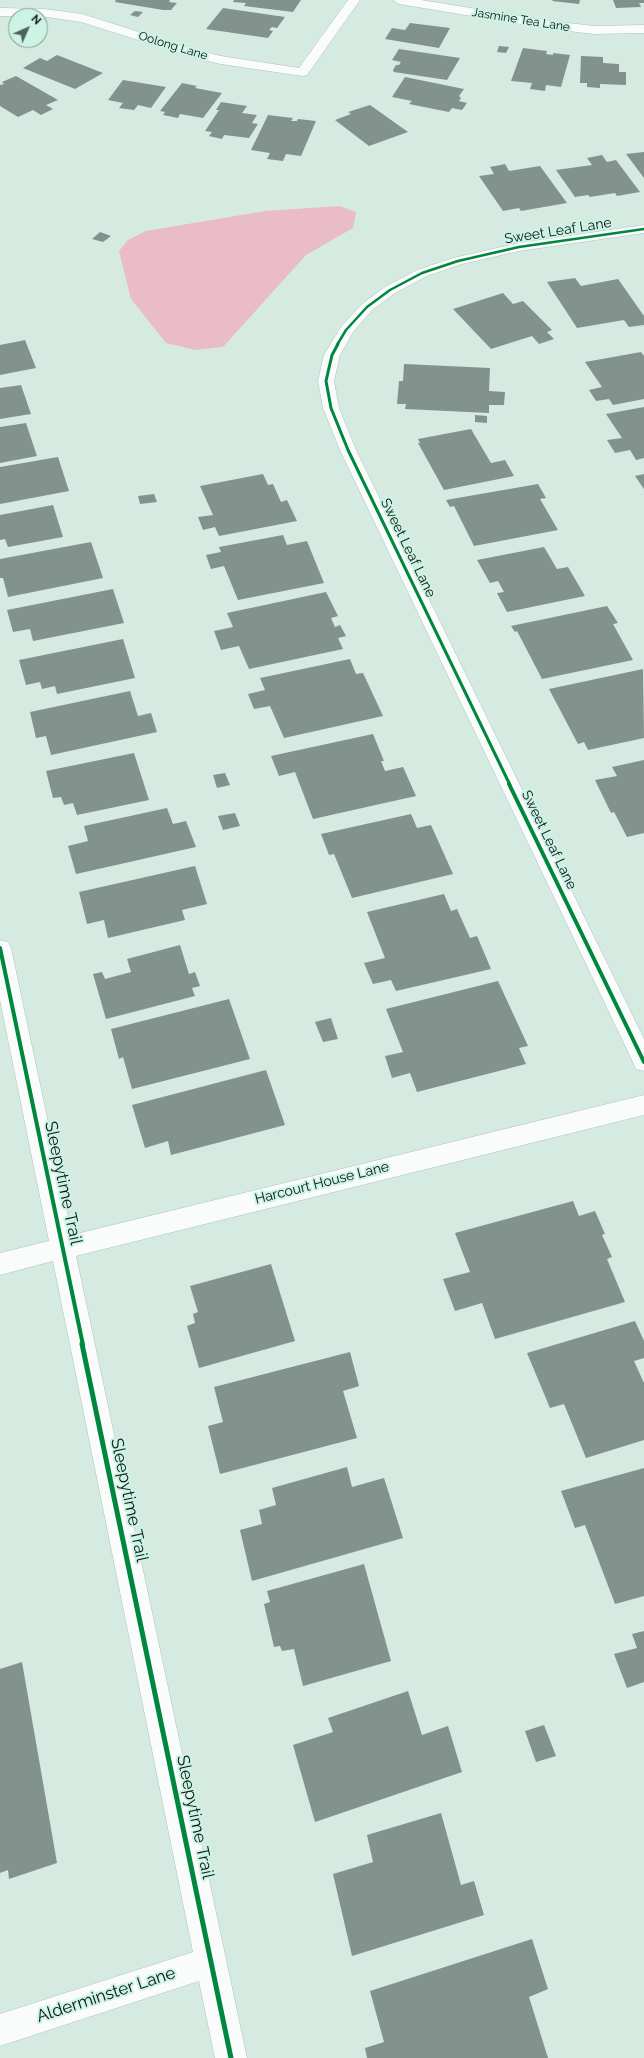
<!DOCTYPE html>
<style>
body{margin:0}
#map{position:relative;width:644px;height:2058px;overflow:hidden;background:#d5ebe2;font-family:Raleway,sans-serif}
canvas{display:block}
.north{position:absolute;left:8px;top:8px;width:40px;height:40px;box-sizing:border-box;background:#cdf3e4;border:1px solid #7e9b90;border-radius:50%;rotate:45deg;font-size:11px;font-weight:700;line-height:16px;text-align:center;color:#081612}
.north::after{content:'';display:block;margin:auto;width:14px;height:18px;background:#50615b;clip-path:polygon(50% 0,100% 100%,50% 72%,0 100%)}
</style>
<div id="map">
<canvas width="644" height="2058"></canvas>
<div class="north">N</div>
</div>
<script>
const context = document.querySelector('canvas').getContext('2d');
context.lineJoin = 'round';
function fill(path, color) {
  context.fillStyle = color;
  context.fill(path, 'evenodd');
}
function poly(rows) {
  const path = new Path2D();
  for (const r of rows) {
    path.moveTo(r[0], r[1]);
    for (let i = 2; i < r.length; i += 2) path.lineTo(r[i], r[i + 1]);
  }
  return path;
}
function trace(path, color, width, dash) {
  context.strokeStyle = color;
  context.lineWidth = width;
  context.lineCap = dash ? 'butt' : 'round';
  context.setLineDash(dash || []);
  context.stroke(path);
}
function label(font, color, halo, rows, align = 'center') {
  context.font = font + ' Raleway,sans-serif';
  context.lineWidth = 4;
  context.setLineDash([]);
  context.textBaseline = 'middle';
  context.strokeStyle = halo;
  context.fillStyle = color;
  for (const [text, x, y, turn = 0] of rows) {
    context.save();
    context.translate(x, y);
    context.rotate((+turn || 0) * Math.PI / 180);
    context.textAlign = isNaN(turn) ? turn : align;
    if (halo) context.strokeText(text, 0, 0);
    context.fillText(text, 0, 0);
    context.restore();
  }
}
fill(poly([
 [339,206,356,212,353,228,306,255,223,347,195,350,166,343,131,299,119,251,128,240,146,231,265,211]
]), '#eabbc8');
fill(poly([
 [116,0,170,0,169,2,177,3,171,10,163,10,115,2],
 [234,0,301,0,293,12,244,6,246,3,233,2],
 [553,0,580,0,579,4,552,1],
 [613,0,644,0,644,3,639,3,641,7,616,8],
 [223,8,285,17,277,28,272,27,269,30,273,31,268,38,206,29],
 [135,11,143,12,138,17,130,15],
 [410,23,450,28,439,48,385,39,392,28,405,30],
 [499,46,509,47,506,53,497,52],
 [523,48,547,51,546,54,553,55,553,53,570,55,561,87,546,85,545,91,530,89,532,83,511,81],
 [399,49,460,58,447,80,394,72,393,70,396,65,399,65,401,62,392,60],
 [57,55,103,73,75,89,23,68,40,58,47,61],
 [581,56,603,57,603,63,619,64,619,72,626,72,626,85,600,84,600,88,587,87,587,83,580,83],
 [16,76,58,100,46,105,53,109,41,115,33,110,18,117,0,106,0,85,4,84,2,82],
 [405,77,464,89,459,96,461,98,459,101,467,103,462,110,452,108,449,112,409,104,412,101,392,97],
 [123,80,166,87,151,108,138,105,134,110,119,108,123,103,108,100],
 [182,83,197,86,195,88,222,93,203,118,180,114,178,118,163,115,165,112,160,111],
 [221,102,247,106,242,113,257,115,252,123,258,124,249,138,224,135,222,139,209,136,212,132,205,131,219,110,216,110],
 [370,105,408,132,369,146,335,120,351,114,348,112],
 [268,115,293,118,291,121,297,121,298,119,316,121,301,156,286,154,283,161,267,159,270,153,251,150],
 [644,152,644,178,626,154],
 [602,155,607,162,616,160,640,192,617,196,615,193,590,197,588,195,575,197,556,170,592,165,587,158],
 [505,164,509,171,540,166,567,203,521,211,519,208,503,211,479,176,494,174,490,167],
 [100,232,111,236,103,242,92,239],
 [575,278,581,286,618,279,644,316,644,325,629,327,624,320,577,328,547,282],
 [503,293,513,304,523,301,552,330,547,332,554,339,539,344,532,336,491,349,453,309],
 [25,340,36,368,0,375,0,345],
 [641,352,644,356,644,399,613,405,609,399,596,401,589,390,602,387,585,362],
 [404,364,490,368,489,391,505,392,504,405,489,405,489,413,405,409,406,404,397,404,399,381,403,381],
 [21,385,31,414,0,419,0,388],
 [644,407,644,458,636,460,630,450,615,453,607,440,622,438,606,414],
 [475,415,487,416,487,423,475,422],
 [26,423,37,456,0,463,0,427],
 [471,429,491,463,505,460,514,476,444,490,418,443,420,443,418,439],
 [58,457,69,491,0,504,0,467],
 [263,474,268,485,273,484,281,502,287,500,297,521,219,536,215,527,203,530,198,517,213,515,200,486],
 [644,474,644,489,635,476],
 [538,484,546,498,540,499,558,530,474,546,454,506,450,507,446,500],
 [154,494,157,502,140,504,138,496],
 [53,505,63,537,8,547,5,539,0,540,0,515],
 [283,535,287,545,307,541,324,583,238,600,224,566,211,569,206,555,221,552,219,547],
 [91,542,103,578,8,597,3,578,0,578,0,559],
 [544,547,557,569,568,567,585,596,507,612,497,593,504,592,498,581,490,583,477,560],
 [113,589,124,623,33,641,30,629,13,632,7,610],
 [326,592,338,616,331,618,335,627,340,625,346,636,338,638,343,649,249,669,239,646,221,650,214,631,233,627,227,613],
 [607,606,618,623,613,624,633,660,542,679,517,631,515,632,511,626],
 [123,639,135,678,57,694,55,686,42,689,40,682,26,685,19,660],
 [350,659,356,674,363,673,383,716,284,738,270,706,254,709,248,694,265,690,260,678],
 [643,669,644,738,588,750,584,742,578,744,549,689],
 [130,691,138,716,151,713,157,732,51,755,46,736,36,738,30,712],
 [373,734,384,761,381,761,385,771,403,767,416,796,313,819,295,772,279,776,271,756],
 [134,753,149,800,77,815,73,803,64,805,61,797,53,798,46,771],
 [644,760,644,833,627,837,614,812,611,813,595,780,617,776,612,767],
 [225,773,230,785,217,788,213,775],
 [167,808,173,824,186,821,196,847,76,874,68,846,88,841,84,826],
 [235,813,240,826,223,830,218,816],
 [411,814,417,828,431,825,453,874,352,898,334,854,329,855,321,834],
 [195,866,207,904,182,910,185,920,108,938,104,920,87,924,79,892],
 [444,894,451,911,457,909,470,938,477,936,491,969,396,991,391,980,373,984,364,963,385,958,367,912],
 [180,945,189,974,195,972,200,986,192,988,195,996,106,1019,93,974,102,972,105,979,131,972,127,959],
 [498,981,528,1046,519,1048,526,1064,417,1092,410,1073,392,1078,385,1056,403,1052,386,1009],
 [229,999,250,1059,132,1089,123,1057,119,1059,111,1029],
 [331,1018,338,1039,323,1042,315,1022],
 [266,1070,285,1125,171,1155,168,1141,145,1148,132,1105],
 [573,1201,579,1216,595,1211,605,1234,602,1235,612,1257,607,1259,625,1302,495,1339,482,1303,455,1311,443,1279,470,1272,455,1233],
 [271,1264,295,1341,199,1368,187,1326,195,1323,193,1314,198,1312,190,1286],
 [635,1321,644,1341,644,1358,634,1361,644,1383,644,1440,586,1458,564,1404,550,1408,527,1353],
 [350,1352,359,1386,343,1391,357,1438,220,1474,208,1426,223,1422,214,1387],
 [347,1467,352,1487,384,1478,403,1538,252,1581,240,1530,262,1524,259,1510,276,1505,272,1488],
 [644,1468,644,1596,615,1604,585,1525,575,1528,561,1491],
 [364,1564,391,1661,303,1686,294,1649,282,1651,280,1646,274,1647,264,1604,270,1602,267,1591],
 [644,1631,644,1682,627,1688,614,1654,637,1648,632,1634],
 [22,1662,57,1863,9,1879,8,1870,0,1873,0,1669],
 [408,1691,422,1735,448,1726,462,1772,315,1822,293,1745,333,1732,328,1718],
 [544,1725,556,1756,536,1762,525,1731],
 [441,1813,461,1885,474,1881,484,1915,352,1956,333,1874,373,1862,367,1835],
 [532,1939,548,1989,529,1997,548,2058,367,2058,365,2048,384,2042,370,1991]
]), '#82928c');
const minor = poly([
 [348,0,360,0,307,75,302,76,221,64,192,57,81,22,40,16,0,16,0,8,44,9,82,14,196,50,221,56,299,68,348,0],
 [393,0,421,0,551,21,594,26,644,25,644,33,594,34,551,29,399,4,393,0],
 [644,225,644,233,519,251,462,264,427,276,395,293,372,310,353,332,340,355,334,381,339,408,356,450,644,1039,644,1071,636,1069,633,1062,340,450,323,408,318,381,324,355,341,327,362,304,385,287,417,270,453,258,519,243,644,225],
 [0,940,8,942,11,948,72,1235,644,1095,644,1115,76,1256,247,2058,215,2058,199,1981,0,2046,0,2014,193,1952,53,1261,0,1275,0,1253,49,1241,0,1000,0,940]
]);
trace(minor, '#afc0b9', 1);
fill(minor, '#f9fcfb');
trace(poly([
 [337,345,346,330,367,307,390,290,422,273,458,261,519,247,644,229]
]), '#00873e', 2.5);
trace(poly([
 [338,344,332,355,326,381,331,408,348,450,510,785]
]), '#00873e', 3);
trace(poly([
 [509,784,644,1062],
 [0,948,83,1345]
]), '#00873e', 4);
trace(poly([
 [82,1344,231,2058]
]), '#00873e', 5);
label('12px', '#081612', '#cdf3e4', [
 ["Jasmine Tea Lane",521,20,9],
 ["Oolong Lane",173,46,17]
]);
label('14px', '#081612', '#cdf3e4', [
 ["Sweet Leaf Lane",558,231,-9],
 ["Sweet Leaf Lane",408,548,64],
 ["Sweet Leaf Lane",549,840,64],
 ["Harcourt House Lane",322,1183,-14]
]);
label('17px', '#081612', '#cdf3e4', [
 ["Sleepytime Trail",63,1183,78],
 ["Sleepytime Trail",129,1500,78],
 ["Sleepytime Trail",195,1817,78],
 ["Alderminster Lane",106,1995,-18]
]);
</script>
